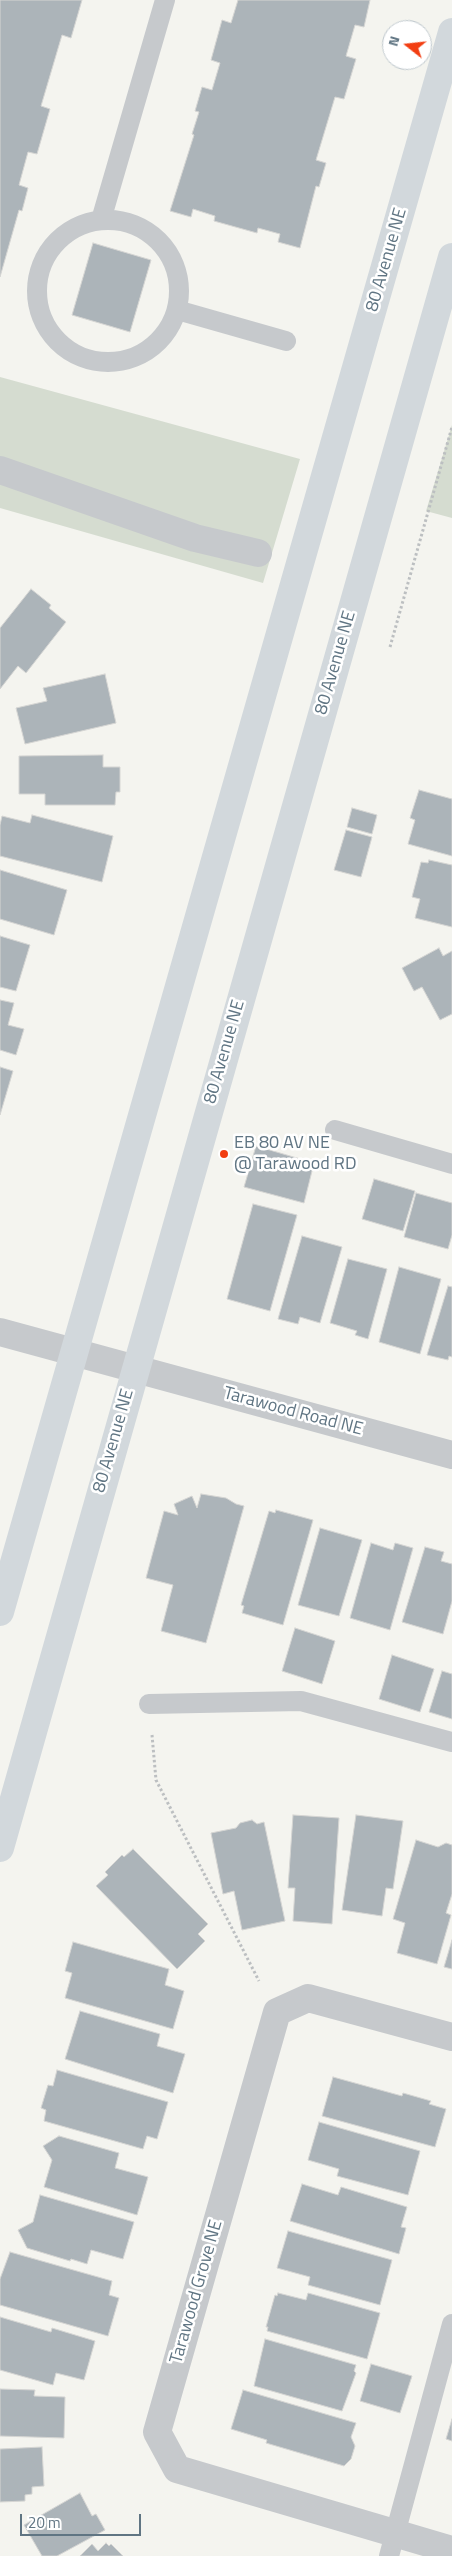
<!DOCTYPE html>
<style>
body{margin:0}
#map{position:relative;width:452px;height:2556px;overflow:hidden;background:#f4f4ef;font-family:"Titillium Web",sans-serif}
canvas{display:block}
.north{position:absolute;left:382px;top:20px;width:50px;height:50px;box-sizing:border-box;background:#fff;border:1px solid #bfc8cd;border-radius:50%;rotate:286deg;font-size:14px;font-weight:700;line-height:20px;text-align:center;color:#607583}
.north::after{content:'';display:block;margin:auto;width:18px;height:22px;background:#f23e12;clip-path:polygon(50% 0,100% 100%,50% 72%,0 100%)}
.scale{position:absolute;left:20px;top:2514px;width:121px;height:22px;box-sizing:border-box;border:2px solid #607583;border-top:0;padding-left:6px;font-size:15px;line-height:18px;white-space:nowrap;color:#607583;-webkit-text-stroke:4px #fff;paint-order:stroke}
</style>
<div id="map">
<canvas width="452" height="2556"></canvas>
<div class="north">N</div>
<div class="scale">20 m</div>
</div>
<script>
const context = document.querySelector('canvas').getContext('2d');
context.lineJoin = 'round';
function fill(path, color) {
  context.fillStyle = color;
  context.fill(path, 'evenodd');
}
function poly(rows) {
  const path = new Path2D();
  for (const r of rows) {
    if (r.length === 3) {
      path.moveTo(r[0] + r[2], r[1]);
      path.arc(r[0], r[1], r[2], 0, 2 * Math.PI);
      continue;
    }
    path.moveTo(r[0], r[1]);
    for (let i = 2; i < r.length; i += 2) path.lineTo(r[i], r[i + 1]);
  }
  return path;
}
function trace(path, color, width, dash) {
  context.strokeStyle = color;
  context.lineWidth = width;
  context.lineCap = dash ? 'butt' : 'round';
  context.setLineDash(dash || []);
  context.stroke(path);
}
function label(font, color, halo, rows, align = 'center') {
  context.font = font + ' "Titillium Web",sans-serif';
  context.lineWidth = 5;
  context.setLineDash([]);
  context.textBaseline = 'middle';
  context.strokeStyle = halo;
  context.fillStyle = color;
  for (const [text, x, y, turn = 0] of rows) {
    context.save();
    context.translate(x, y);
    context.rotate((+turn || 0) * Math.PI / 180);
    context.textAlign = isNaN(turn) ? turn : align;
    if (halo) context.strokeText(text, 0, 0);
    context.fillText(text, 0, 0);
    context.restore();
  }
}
fill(poly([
 [0,377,300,459,263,583,0,508],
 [452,425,452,518,426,511]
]), '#d5dcd0');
const building = poly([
 [0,0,82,0,71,38,62,35,41,106,50,109,37,154,28,152,19,185,28,188,22,211,19,210,0,277,0,0],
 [238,0,370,0,364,27,355,25,346,56,356,59,344,99,335,97,316,160,326,163,319,187,316,186,300,248,278,242,280,234,258,228,257,233,214,221,215,216,193,209,191,217,170,211,194,135,192,134,199,112,195,111,202,87,212,90,220,63,211,60,222,20,231,23,238,0],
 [93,243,151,260,130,332,72,315,93,243],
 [31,589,51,605,49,608,66,622,26,673,18,666,0,689,0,628,31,589],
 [105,674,116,723,25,744,16,708,47,701,43,688,105,674],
 [103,755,103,767,120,767,120,792,116,792,115,805,45,805,45,794,19,794,19,756,103,755],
 [419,790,452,799,452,856,408,844,415,820,410,818,419,790],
 [352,808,377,815,372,834,347,827,352,808],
 [32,815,113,836,102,882,0,856,0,825,2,816,30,823,32,815],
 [346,830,372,837,361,877,334,870,346,830],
 [429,860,452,865,452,927,415,918,420,899,412,897,421,862,428,863,429,860],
 [0,870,67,890,54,935,0,919,0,870],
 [0,936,30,945,16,991,0,987,0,936],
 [439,948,443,956,452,951,452,1014,440,1020,422,987,414,991,402,968,439,948],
 [0,1000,14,1003,8,1025,24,1029,16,1055,0,1050,0,1000],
 [0,1067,13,1071,0,1115,0,1067],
 [256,1146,314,1163,304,1203,244,1187,256,1146],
 [374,1179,415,1191,403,1231,362,1219,374,1179],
 [416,1193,452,1203,452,1235,448,1249,404,1237,416,1193],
 [253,1204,297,1215,270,1311,227,1299,253,1204],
 [302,1236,342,1247,320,1323,300,1317,298,1324,278,1319,302,1236],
 [348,1259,387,1269,368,1339,355,1335,357,1331,330,1323,348,1259],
 [399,1267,441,1279,420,1354,379,1342,399,1267],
 [448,1286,452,1287,452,1357,449,1356,448,1360,427,1355,448,1286],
 [201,1494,226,1498,236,1504,244,1506,206,1643,161,1631,173,1585,146,1578,164,1511,178,1515,174,1504,192,1496,197,1508,201,1494],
 [276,1510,313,1520,283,1625,242,1613,244,1606,241,1605,269,1511,275,1513,276,1510],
 [320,1528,362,1540,339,1616,298,1605,320,1528],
 [371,1543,393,1550,395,1543,413,1548,390,1630,350,1618,371,1543],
 [425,1547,444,1552,441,1561,452,1564,452,1601,443,1634,402,1622,425,1547],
 [295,1628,335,1641,322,1684,282,1671,295,1628],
 [392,1655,434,1669,420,1712,379,1699,392,1655],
 [442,1671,452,1674,452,1719,429,1712,442,1671],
 [293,1815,339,1818,332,1924,293,1921,295,1888,288,1888,293,1815],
 [356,1815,403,1821,393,1889,386,1888,382,1916,342,1910,356,1815],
 [252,1820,257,1824,264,1822,285,1921,242,1930,234,1891,223,1894,211,1833,236,1828,240,1823,252,1820],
 [416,1840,438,1847,446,1843,452,1845,452,1894,446,1913,451,1915,437,1964,397,1953,405,1923,393,1919,416,1840],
 [133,1849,208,1924,198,1934,205,1941,177,1969,96,1886,108,1875,105,1872,122,1855,124,1857,133,1849],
 [452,1940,452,1969,444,1967,452,1940],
 [73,1942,169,1969,165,1985,184,1991,173,2029,65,1998,72,1973,65,1971,73,1942],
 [80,2011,160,2034,157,2046,185,2054,173,2093,65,2059,80,2011],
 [57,2070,168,2102,157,2139,147,2136,143,2149,44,2121,46,2110,41,2108,48,2085,53,2086,57,2070],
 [333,2077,402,2096,403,2093,431,2101,429,2104,446,2109,435,2147,322,2116,333,2077],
 [319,2122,420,2151,408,2195,337,2176,339,2169,308,2160,319,2122],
 [59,2136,119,2153,115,2168,148,2177,137,2215,44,2187,52,2160,43,2146,59,2136],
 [302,2184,338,2195,341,2187,407,2207,401,2227,406,2228,399,2254,290,2221,302,2184],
 [40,2195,134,2222,123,2259,91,2250,87,2264,71,2259,70,2261,27,2248,18,2230,33,2222,40,2195],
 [288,2231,392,2260,380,2305,308,2285,310,2277,277,2268,288,2231],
 [10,2252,112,2281,109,2295,119,2298,108,2336,0,2305,0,2279,10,2252],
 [278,2293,306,2300,308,2293,380,2313,367,2359,267,2331,268,2327,266,2327,275,2295,277,2296,278,2293],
 [0,2317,51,2332,52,2328,95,2341,84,2380,56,2373,53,2385,0,2370,0,2317],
 [265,2339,356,2365,354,2371,356,2373,342,2411,254,2386,265,2339],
 [371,2364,412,2376,400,2413,360,2401,371,2364],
 [0,2389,35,2390,34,2396,65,2397,64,2438,0,2436,0,2389],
 [243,2390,356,2423,351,2437,355,2446,351,2459,344,2466,266,2443,267,2440,231,2429,243,2390],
 [452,2419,452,2441,446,2439,452,2419],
 [42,2447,44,2486,32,2487,32,2494,25,2495,25,2501,0,2502,0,2449,42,2447],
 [80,2493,92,2516,96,2514,105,2530,57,2556,42,2556,24,2525,80,2493],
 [106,2543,109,2546,111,2544,123,2556,80,2556,92,2544,98,2551,106,2543]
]);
fill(building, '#acb4b9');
trace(building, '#d5d5d3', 1);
trace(poly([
 [390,647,452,427],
 [152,1735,156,1780,259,1981]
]), '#bcbfc1', 3, [2.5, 2.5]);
trace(poly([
 [108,291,71],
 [101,220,165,0],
 [177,310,286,341],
 [335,1130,452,1164],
 [149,1704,301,1701,452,1742],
 [389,2556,452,2324]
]), '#c6c9cc', 20);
trace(poly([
 [0,470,195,538,258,553],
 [0,1332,452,1455],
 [452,2037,308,1998,277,2012,157,2432,177,2469,452,2550]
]), '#c6c9cc', 28);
trace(poly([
 [0,1612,452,32],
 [0,1848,452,257]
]), '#d2d8dc', 28);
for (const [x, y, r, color] of [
 [224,1154,5,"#f23e12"]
]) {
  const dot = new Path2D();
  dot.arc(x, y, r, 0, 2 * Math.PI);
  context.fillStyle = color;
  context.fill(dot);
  trace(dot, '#fff', 2);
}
label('18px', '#607583', '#fff', [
 ["80 Avenue NE",387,260,-74],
 ["80 Avenue NE",336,663,-74],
 ["80 Avenue NE",225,1052,-74],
 ["Tarawood Road NE",293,1412,15],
 ["80 Avenue NE",114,1441,-74],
 ["Tarawood Grove NE",197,2292,-74]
]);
label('18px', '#607583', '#fff', [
 ["EB 80 AV NE",234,1144],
 ["@ Tarawood RD",234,1165]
], 'left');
</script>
